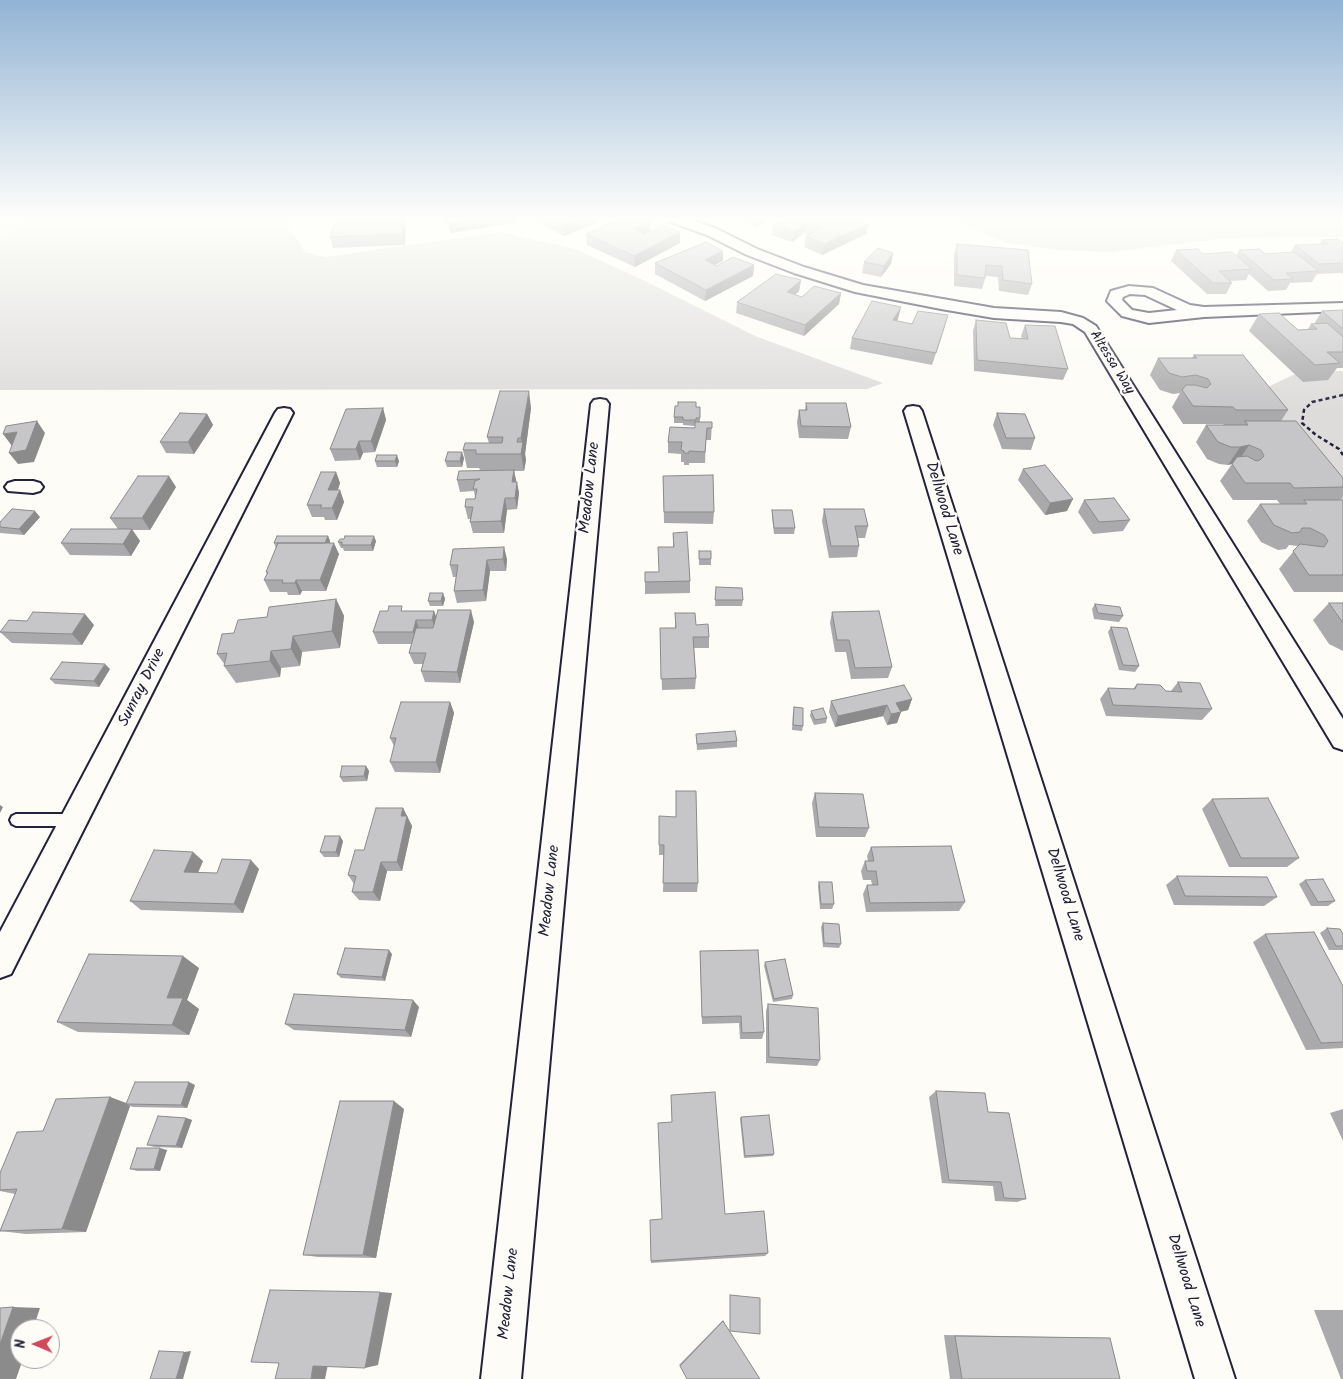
<!DOCTYPE html>
<style>
body{margin:0}
#map{position:relative;width:1343px;height:1379px;overflow:hidden;background:#fdfcf7;font-family:Kalam,sans-serif}
canvas{display:block}
.north{position:absolute;left:10px;top:1319px;width:50px;height:50px;box-sizing:border-box;background:#fdfcf7;border:1px solid #a5a5ac;border-radius:50%;rotate:271deg;font-size:14px;font-weight:700;line-height:20px;text-align:center;color:#22223b}
.north::after{content:'';display:block;margin:auto;width:18px;height:22px;background:#d1495b;clip-path:polygon(50% 0,100% 100%,50% 72%,0 100%)}
</style>
<div id="map">
<canvas width="1343" height="1379"></canvas>
<div class="north">N</div>
</div>
<script>
const context = document.querySelector('canvas').getContext('2d');
context.lineJoin = 'round';
function fill(path, color) {
  context.fillStyle = color;
  context.fill(path, 'evenodd');
}
function poly(rows) {
  const path = new Path2D();
  for (const r of rows) {
    path.moveTo(r[0], r[1]);
    for (let i = 2; i < r.length; i += 2) path.lineTo(r[i], r[i + 1]);
  }
  return path;
}
function trace(path, color, width, dash) {
  context.strokeStyle = color;
  context.lineWidth = width;
  context.lineCap = dash ? 'butt' : 'round';
  context.setLineDash(dash || []);
  context.stroke(path);
}
function label(font, color, halo, rows, align = 'center') {
  context.font = font + ' Kalam,sans-serif';
  context.lineWidth = 5;
  context.setLineDash([]);
  context.textBaseline = 'middle';
  context.strokeStyle = halo;
  context.fillStyle = color;
  for (const [text, x, y, turn = 0] of rows) {
    context.save();
    context.translate(x, y);
    context.rotate((+turn || 0) * Math.PI / 180);
    context.textAlign = isNaN(turn) ? turn : align;
    if (halo) context.strokeText(text, 0, 0);
    context.fillText(text, 0, 0);
    context.restore();
  }
}
fill(poly([
 [0,219,27,219,0,243]
]), '#ecece9');
fill(poly([
 [27,219,288,219,286,224,305,252,325,257,500,232,575,249,641,279,755,336,883,383,867,389,0,390,0,243],
 [948,219,1343,219,1343,237,1227,238,1110,252,1057,250,1008,243],
 [1301,371,1343,371,1343,517,1247,397]
]), '#dddcdb');
const lane = poly([
 [16,814,73,814,77,816,79,820,77,824,73,826,16,826,12,824,10,820,12,816,16,814]
]);
const street = poly([
 [670,219,689,219,717,229,757,249,804,267,863,285,994,308,1061,312,1083,318,1096,326,1343,719,1343,750,1334,747,1085,332,1073,324,1061,322,994,318,941,309,855,292,794,273,747,255,707,235,671,222,670,219],
 [1129,286,1153,288,1190,305,1204,307,1343,303,1343,311,1204,317,1149,323,1122,316,1107,301,1111,291,1129,286],
 [1130,294,1145,295,1177,310,1149,313,1132,310,1122,300,1123,297,1130,294],
 [600,399,606,400,609,404,521,1379,481,1379,591,404,594,400,600,399],
 [913,406,919,407,922,411,1235,1379,1195,1379,904,411,907,407,913,406],
 [284,408,290,409,293,413,11,974,0,978,0,932,275,413,278,409,284,408],
 [15,481,33,481,40,483,43,487,40,491,33,493,8,491,5,487,8,483,15,481]
]);
trace(lane, '#22223b', 4);
trace(street, '#22223b', 4);
trace(poly([
 [1343,395,1312,402,1304,410,1302,423,1316,435,1339,449,1343,455]
]), '#22223b', 2.5, [4, 3]);
fill(lane, '#fdfcf7');
fill(street, '#fdfcf7');
fill(poly([
 [336,219,406,219,405,245,333,248,330,237],
 [443,219,516,219,517,222,451,233],
 [532,219,606,219,564,236],
 [738,219,772,219,756,227],
 [855,219,866,234,822,255,804,247,806,236,809,235,804,233,792,242,772,235,773,225],
 [651,231,645,234,646,235,680,232,680,243,635,267,587,245,586,234],
 [1322,240,1343,243,1343,274,1342,273,1317,274,1312,282,1290,283,1286,290,1268,291,1249,274,1246,280,1230,281,1232,283,1226,294,1207,294,1171,261,1176,250,1203,254,1236,256,1239,250,1265,254,1291,252,1295,245,1319,245],
 [957,244,1028,250,1032,284,1028,295,999,291,998,277,986,276,982,289,954,286,954,254],
 [723,251,723,261,715,265,717,266,754,265,753,276,705,301,655,274,655,263],
 [893,253,891,264,881,277,862,273,864,262],
 [801,280,799,291,795,295,802,297,841,293,839,304,804,336,736,313,737,302],
 [1343,310,1343,368,1337,368,1328,380,1303,382,1249,331,1259,314,1298,330,1308,329,1311,324,1314,324,1322,311],
 [898,319,897,321,912,324,945,326,932,365,850,349,852,338],
 [976,320,1010,338,1022,339,1021,336,1025,325,1068,369,1063,380,974,371,973,331],
 [1194,355,1288,410,1281,421,1343,478,1343,497,1340,500,1343,500,1343,592,1294,592,1279,569,1298,546,1289,545,1286,549,1278,550,1261,542,1247,521,1260,504,1280,504,1277,500,1233,500,1220,481,1232,464,1228,465,1219,464,1207,459,1196,442,1206,425,1224,425,1223,424,1183,424,1172,407,1180,393,1173,394,1160,390,1150,375,1158,358,1192,358],
 [806,403,851,427,848,439,799,438,797,422,799,410,805,410],
 [696,407,700,407,700,422,712,422,711,440,706,440,705,463,689,463,689,465,684,465,684,462,681,462,681,454,668,453,668,442,695,428,695,426,683,425,683,423,674,423,674,417],
 [383,408,386,420,375,452,363,453,360,460,335,461,330,449],
 [531,408,525,454,526,460,524,471,514,471,519,493,517,509,507,510,504,533,473,533,470,522,471,519,468,519,465,507,475,499,475,497,474,491,460,492,457,480,480,470,479,468,467,468,463,450,489,443,487,437],
 [997,413,1035,438,1031,450,1002,449,993,425],
 [207,414,213,425,194,454,166,453,160,442],
 [464,458,462,467,447,467,445,461],
 [375,461,399,461,397,467,377,467],
 [1023,469,1067,511,1045,515,1018,480],
 [336,472,340,483,338,490,340,490,344,502,337,520,325,520,324,517,312,517,307,505],
 [663,476,714,512,713,524,664,523],
 [176,487,150,530,132,530,140,541,131,556,70,555,61,543,118,529,110,518],
 [1084,500,1130,520,1123,531,1093,534,1078,512],
 [824,509,868,526,865,538,858,538,859,546,857,557,829,558,822,521],
 [772,510,795,528,794,534,774,534,772,516],
 [40,517,24,535,0,533,0,522],
 [673,533,690,581,690,593,645,594,645,572,659,572,673,547],
 [328,536,330,541,330,543,339,554,326,591,302,591,300,595,288,595,287,592,270,592,264,580,267,574,266,572,276,548,274,543],
 [376,541,373,551,344,551,343,548,341,548,338,542],
 [453,549,507,559,506,571,490,571,486,601,457,603,454,591,456,577,453,577,450,565],
 [699,551,711,559,711,565,699,565],
 [716,587,743,600,742,606,715,606],
 [443,593,445,599,443,606,430,606,428,601],
 [336,599,344,616,340,648,302,652,300,666,281,668,280,677,236,683,224,666,225,665,217,654,234,633,267,617],
 [1329,603,1343,603,1343,651,1329,644,1313,620],
 [1095,604,1123,616,1119,622,1094,619,1092,609],
 [404,611,434,611,436,617,474,622,460,683,425,682,421,671,423,664,414,664,409,653,412,644,378,644,373,632],
 [832,612,892,667,888,678,851,679,846,652,835,652,830,623],
 [675,613,696,625,709,637,709,648,694,648,696,678,695,689,662,690,660,628,675,628],
 [27,621,94,625,82,645,12,643,0,632],
 [1111,627,1139,666,1135,672,1119,670,1108,632],
 [110,669,99,687,55,684,50,679],
 [1178,682,1212,709,1202,720,1106,716,1100,699,1108,688,1133,689,1137,684,1166,691,1171,691],
 [912,699,908,710,901,712,897,723,887,725,883,716,835,727,829,712,831,701],
 [450,702,454,713,440,773,395,772,390,762,394,746,390,738],
 [794,707,803,726,802,731,792,730,793,712],
 [811,711,827,718,826,723,814,725,810,716],
 [696,734,737,741,737,747,697,750],
 [366,766,369,771,367,781,343,782,340,777],
 [815,793,869,828,865,837,816,837,812,803],
 [1212,799,1299,858,1287,867,1229,867,1202,809],
 [403,808,412,826,402,871,387,871,380,901,359,900,352,892,354,884,348,875,364,850],
 [659,816,698,883,697,892,663,892,664,855,659,855],
 [343,841,339,857,324,857,320,852],
 [871,847,965,902,959,911,866,912,863,894,867,885,872,885,871,880,863,880,861,871,865,861,868,861,867,856],
 [203,861,198,873,217,873,259,869,243,913,141,910,130,901],
 [1177,876,1277,897,1264,906,1174,905,1166,885],
 [1305,880,1335,901,1328,906,1311,906,1299,884],
 [819,882,834,904,832,909,820,909,818,886],
 [823,923,841,944,839,948,823,947,821,927],
 [1327,928,1343,934,1343,950,1329,950,1320,933],
 [1265,934,1343,986,1343,1048,1306,1050,1253,942],
 [700,951,764,1032,762,1039,740,1039,739,1023,702,1024,700,959],
 [392,954,385,981,341,978,337,974],
 [765,962,793,995,792,999,773,1002,764,966],
 [199,968,187,1000,199,1009,189,1035,78,1032,57,1022],
 [768,1004,820,1060,817,1066,766,1063,766,1011],
 [419,1007,411,1037,294,1030,285,1024],
 [195,1085,187,1108,133,1107,130,1106,86,1232,26,1234,0,1231,15,1194,0,1191,0,1173,43,1131,110,1097,127,1104],
 [936,1091,1026,1199,1017,1202,995,1201,993,1186,942,1183,929,1097],
 [404,1109,376,1258,318,1257,303,1255],
 [1343,1109,1343,1141,1330,1113],
 [741,1117,774,1154,773,1156,744,1158,740,1119],
 [186,1118,192,1120,182,1148,154,1147,147,1145],
 [672,1122,725,1214,768,1253,765,1256,651,1263,651,1261,662,1219],
 [167,1150,160,1171,137,1171,130,1169],
 [730,1295,729,1331,680,1366,679,1365,722,1321,723,1321,729,1330],
 [1314,1310,1343,1310,1343,1379,1341,1379],
 [944,1335,1110,1338,1120,1379,950,1379]
]), '#aaaaac');
fill(poly([
 [403,219,406,219,405,245,402,234],
 [469,219,516,219,517,222,451,233,449,223],
 [579,219,606,219,564,236,563,225],
 [756,219,772,219,756,227],
 [651,221,651,231,634,239,634,229],
 [806,223,804,233,792,242,794,232],
 [868,224,866,234,822,255,824,244],
 [680,232,680,243,635,267,634,256],
 [723,251,723,261,704,270,705,260],
 [893,253,891,264,881,277,884,266],
 [754,265,753,276,705,301,706,290],
 [801,280,799,291,786,303,787,292],
 [841,293,839,304,804,336,805,325],
 [901,307,898,319,891,331,893,320],
 [529,391,531,408,525,454,526,460,524,471,521,454,522,444,521,438],
 [383,408,386,420,375,452,371,441],
 [207,414,213,425,194,454,188,442],
 [37,421,45,433,34,462,18,464,9,453],
 [17,432,12,446,3,434],
 [359,441,363,453,360,460,356,449],
 [1249,445,1238,462,1228,465,1240,447],
 [462,452,464,458,462,467,460,461],
 [397,455,399,461,397,467,395,461],
 [514,470,516,481,512,482],
 [336,472,340,483,333,502,328,490],
 [169,476,176,487,150,530,142,518],
 [517,482,519,493,517,509,515,498],
 [340,490,344,502,337,520,332,508],
 [505,498,507,510,504,533,501,521],
 [1073,499,1067,511,1045,515,1050,503],
 [35,511,40,517,24,535,19,529],
 [132,529,140,541,131,556,123,544],
 [328,536,330,541,327,551,324,545],
 [374,536,376,541,373,551,371,545],
 [334,543,339,554,326,591,320,580],
 [504,547,507,559,506,571,503,559],
 [487,560,490,571,486,601,483,590],
 [296,580,302,591,300,595,295,583],
 [443,593,445,599,443,606,441,601],
 [336,599,344,616,340,648,332,631],
 [471,610,474,622,460,683,457,672],
 [434,611,438,622,436,631,432,620],
 [85,614,94,625,82,645,72,634],
 [416,620,420,631,417,644,413,632],
 [293,636,302,652,300,666,291,649],
 [271,651,281,668,280,677,270,661],
 [105,664,110,669,99,687,94,681],
 [912,699,908,710,892,713,896,703],
 [450,702,454,713,440,773,436,762],
 [887,705,883,716,835,727,838,716],
 [901,712,897,723,887,725,891,714],
 [366,766,369,771,367,781,364,776],
 [0,805,3,807,0,813],
 [403,808,412,826,402,871,397,862,401,816],
 [340,836,343,841,339,857,336,852],
 [193,852,203,861,194,881,184,872],
 [251,860,259,869,243,913,234,904],
 [381,862,387,871,380,901,373,892],
 [389,950,392,954,385,981,382,977],
 [183,956,199,968,187,1000,199,1009,189,1035,172,1025,167,998],
 [413,1000,419,1007,411,1037,405,1030],
 [189,1082,195,1085,187,1108,181,1105],
 [110,1097,129,1104,126,1104,130,1106,86,1232,62,1229],
 [394,1101,404,1109,376,1258,363,1255],
 [186,1118,192,1120,182,1148,176,1146],
 [160,1148,167,1150,160,1171,154,1169],
 [380,1292,392,1293,378,1365,365,1368],
 [13,1307,40,1308,33,1329,20,1329,20,1359,23,1359,16,1379,0,1379,0,1344],
 [191,1351,183,1379,176,1379,184,1352],
 [328,1364,325,1379,311,1379,313,1366]
]), '#8b8b8c');
const building = poly([
 [336,219,403,219,402,234,330,237,336,219],
 [447,219,469,219,449,223,447,219],
 [551,219,579,219,563,225,551,219],
 [620,219,648,219,651,221,634,229,646,235,662,225,680,232,634,256,586,234,620,219],
 [784,219,855,219,868,224,824,244,806,236,822,228,806,223,794,232,773,225,784,219],
 [1338,239,1343,243,1343,263,1319,264,1295,245,1328,244,1322,240,1338,239],
 [706,242,723,251,705,260,717,266,733,257,754,265,706,290,655,263,706,242],
 [957,244,1028,250,1032,284,1003,280,1002,266,986,265,985,278,957,275,957,244],
 [878,248,893,253,884,266,864,262,878,248],
 [1198,249,1203,254,1232,252,1252,269,1219,271,1232,283,1213,283,1176,250,1198,249],
 [1259,249,1265,254,1294,252,1319,271,1286,273,1293,279,1274,280,1239,250,1259,249],
 [776,274,801,280,787,292,802,297,814,286,841,293,805,325,737,302,776,274],
 [872,301,901,307,893,320,912,324,918,311,948,315,936,353,852,338,872,301],
 [1343,310,1343,329,1322,311,1343,310],
 [1279,313,1298,330,1317,329,1311,324,1327,323,1343,337,1343,352,1327,352,1340,363,1315,365,1259,314,1279,313],
 [976,320,1006,323,1010,338,1028,339,1025,325,1055,326,1068,369,977,360,976,320],
 [1194,355,1243,355,1288,410,1236,410,1233,407,1193,406,1182,390,1186,385,1195,385,1207,388,1211,384,1208,379,1196,375,1182,377,1169,373,1158,358,1197,358,1194,355],
 [500,391,529,391,521,438,518,438,517,442,523,442,521,454,476,454,476,450,463,450,465,443,502,443,503,437,487,437,500,391],
 [678,402,696,402,696,407,700,407,700,418,696,418,696,420,683,420,683,417,674,417,675,406,678,406,678,402],
 [806,403,846,403,851,427,801,426,799,410,807,410,806,403],
 [383,408,371,441,359,441,356,449,330,449,346,409,383,408],
 [180,413,207,414,188,442,160,442,180,413],
 [997,413,1025,414,1035,438,1006,438,997,413],
 [37,421,26,450,9,453,17,432,3,434,6,426,37,421],
 [1245,421,1296,421,1343,478,1343,487,1294,488,1290,483,1245,483,1232,464,1237,457,1247,456,1256,461,1260,460,1264,456,1261,450,1249,445,1240,447,1231,447,1218,442,1206,425,1248,425,1245,421],
 [695,422,712,422,712,428,707,428,705,452,689,451,689,453,684,453,684,451,681,450,682,442,668,442,670,427,695,428,695,422],
 [448,452,462,452,460,461,445,461,448,452],
 [377,455,397,455,395,461,375,461,377,455],
 [1045,465,1073,499,1050,503,1023,469,1045,465],
 [514,470,512,482,517,482,515,498,505,498,501,521,470,522,473,507,465,507,466,499,475,499,477,489,473,489,475,481,480,479,457,480,459,471,514,470],
 [321,472,336,472,328,490,340,490,332,508,320,508,322,505,307,505,321,472],
 [713,475,714,512,664,512,663,476,713,475],
 [138,476,169,476,142,518,110,518,138,476],
 [1114,498,1130,520,1099,522,1084,500,1114,498],
 [1304,500,1343,500,1343,575,1309,575,1293,551,1300,544,1324,547,1328,541,1324,535,1310,528,1302,528,1300,532,1292,533,1274,525,1260,504,1307,504,1304,500],
 [12,509,35,511,19,529,0,527,0,522,12,509],
 [824,509,864,509,868,526,855,526,859,546,831,546,824,509],
 [772,510,792,510,795,528,774,528,772,510],
 [71,529,132,529,123,544,61,543,71,529],
 [687,532,690,581,645,582,645,572,659,572,658,547,674,547,673,533,687,532],
 [277,536,328,536,325,543,274,543,277,536],
 [345,536,374,536,371,545,342,545,342,542,338,542,340,539,344,539,345,536],
 [278,543,334,543,320,580,296,580,295,583,282,583,283,580,264,580,268,572,266,572,278,543],
 [504,547,503,559,487,560,483,590,454,591,458,565,450,565,453,549,504,547],
 [699,551,711,551,711,559,699,559,699,551],
 [716,587,742,588,743,600,715,600,716,587],
 [430,593,443,593,441,601,428,601,430,593],
 [336,599,332,631,293,636,291,649,271,651,270,661,224,666,227,653,217,654,222,634,234,633,238,620,267,617,269,607,336,599],
 [1329,603,1343,603,1343,623,1329,603],
 [1095,604,1120,607,1123,616,1098,613,1095,604],
 [389,606,402,606,401,611,434,611,432,620,416,620,413,632,373,632,380,611,388,611,389,606],
 [438,610,471,610,457,672,421,671,426,653,409,653,416,628,433,628,438,610],
 [879,611,892,667,855,668,849,640,837,640,832,612,879,611],
 [33,612,85,614,72,634,0,632,9,620,27,621,33,612],
 [675,613,695,613,696,625,708,624,709,637,693,637,696,678,661,679,660,628,676,628,675,613],
 [1111,627,1127,628,1139,666,1123,665,1111,627],
 [62,662,105,664,94,681,50,679,62,662],
 [1178,682,1200,683,1212,709,1113,705,1108,688,1135,689,1137,684,1160,685,1166,691,1182,692,1178,682],
 [904,685,912,699,896,703,901,712,891,714,887,705,838,716,831,701,904,685],
 [401,702,450,702,436,762,390,762,396,738,390,738,401,702],
 [794,707,803,708,803,726,793,725,794,707],
 [823,708,827,718,815,720,811,711,823,708],
 [735,731,737,741,697,744,696,734,735,731],
 [342,766,366,766,364,776,340,777,342,766],
 [676,791,696,791,698,883,663,883,664,845,659,845,659,816,676,817,676,791],
 [815,793,863,794,869,828,819,827,815,793],
 [1268,798,1299,858,1241,858,1212,799,1268,798],
 [376,808,403,808,401,816,407,816,397,862,381,862,373,892,352,892,356,876,348,875,355,850,364,850,376,808],
 [325,836,340,836,336,852,320,852,325,836],
 [951,846,965,902,870,903,867,885,878,885,876,871,867,871,865,861,874,861,871,847,951,846],
 [154,850,193,852,184,872,217,873,222,859,251,860,234,904,130,901,154,850],
 [1177,876,1267,877,1277,897,1185,896,1177,876],
 [1323,879,1335,901,1318,902,1305,880,1323,879],
 [819,882,832,882,834,904,821,904,819,882],
 [823,923,839,924,841,944,824,943,823,923],
 [1327,928,1340,929,1343,934,1343,946,1336,946,1327,928],
 [1314,932,1343,986,1343,1042,1321,1043,1265,934,1314,932],
 [345,948,389,950,382,977,337,974,345,948],
 [758,950,764,1032,742,1033,741,1016,702,1017,700,951,758,950],
 [89,954,183,956,167,998,183,998,172,1025,57,1022,89,954],
 [785,959,793,995,774,999,765,962,785,959],
 [294,994,413,1000,405,1030,285,1024,294,994],
 [768,1004,818,1008,820,1060,769,1057,768,1004],
 [135,1082,189,1082,181,1105,126,1104,135,1082],
 [936,1091,985,1093,988,1112,1009,1113,1026,1199,1004,1198,1001,1182,949,1180,936,1091],
 [715,1092,725,1214,764,1211,768,1253,651,1261,650,1220,662,1219,658,1123,672,1122,671,1095,715,1092],
 [110,1097,62,1229,0,1231,17,1189,0,1190,0,1173,17,1132,43,1131,56,1099,110,1097],
 [340,1101,394,1101,363,1255,303,1255,340,1101],
 [769,1115,774,1154,745,1156,741,1117,769,1115],
 [158,1116,186,1118,176,1146,147,1145,158,1116],
 [137,1148,160,1148,154,1169,130,1169,137,1148],
 [270,1290,380,1292,365,1368,313,1366,311,1379,275,1379,279,1363,251,1362,270,1290],
 [730,1295,760,1298,760,1334,730,1331,730,1295],
 [13,1307,0,1344,0,1308,13,1307],
 [723,1321,760,1379,687,1379,680,1366,723,1321],
 [955,1336,1110,1338,1120,1379,962,1379,955,1336],
 [159,1351,184,1352,176,1379,150,1379,159,1351]
]);
fill(building, '#c6c6c8');
trace(building, '#8b8b8c', 1);
const sky = context.createLinearGradient(0, 0, 0, 412);
sky.addColorStop(0, '#92b3d4');
sky.addColorStop(0.53, '#fefefb');
sky.addColorStop(1, '#fefefb00');
context.fillStyle = sky;
context.fillRect(0, 0, 1343, 412);
label('14px', '#22223b', '#fdfcf7', [
 ["Altessa Way",1111,363,58]
]);
label('16px', '#22223b', '#fdfcf7', [
 ["Meadow Lane",591,488,-84],
 ["Dellwood Lane",943,509,73],
 ["Sunray Drive",143,688,-63],
 ["Meadow Lane",551,891,-84],
 ["Dellwood Lane",1064,895,73],
 ["Dellwood Lane",1185,1281,73],
 ["Meadow Lane",510,1294,-84]
]);
</script>
